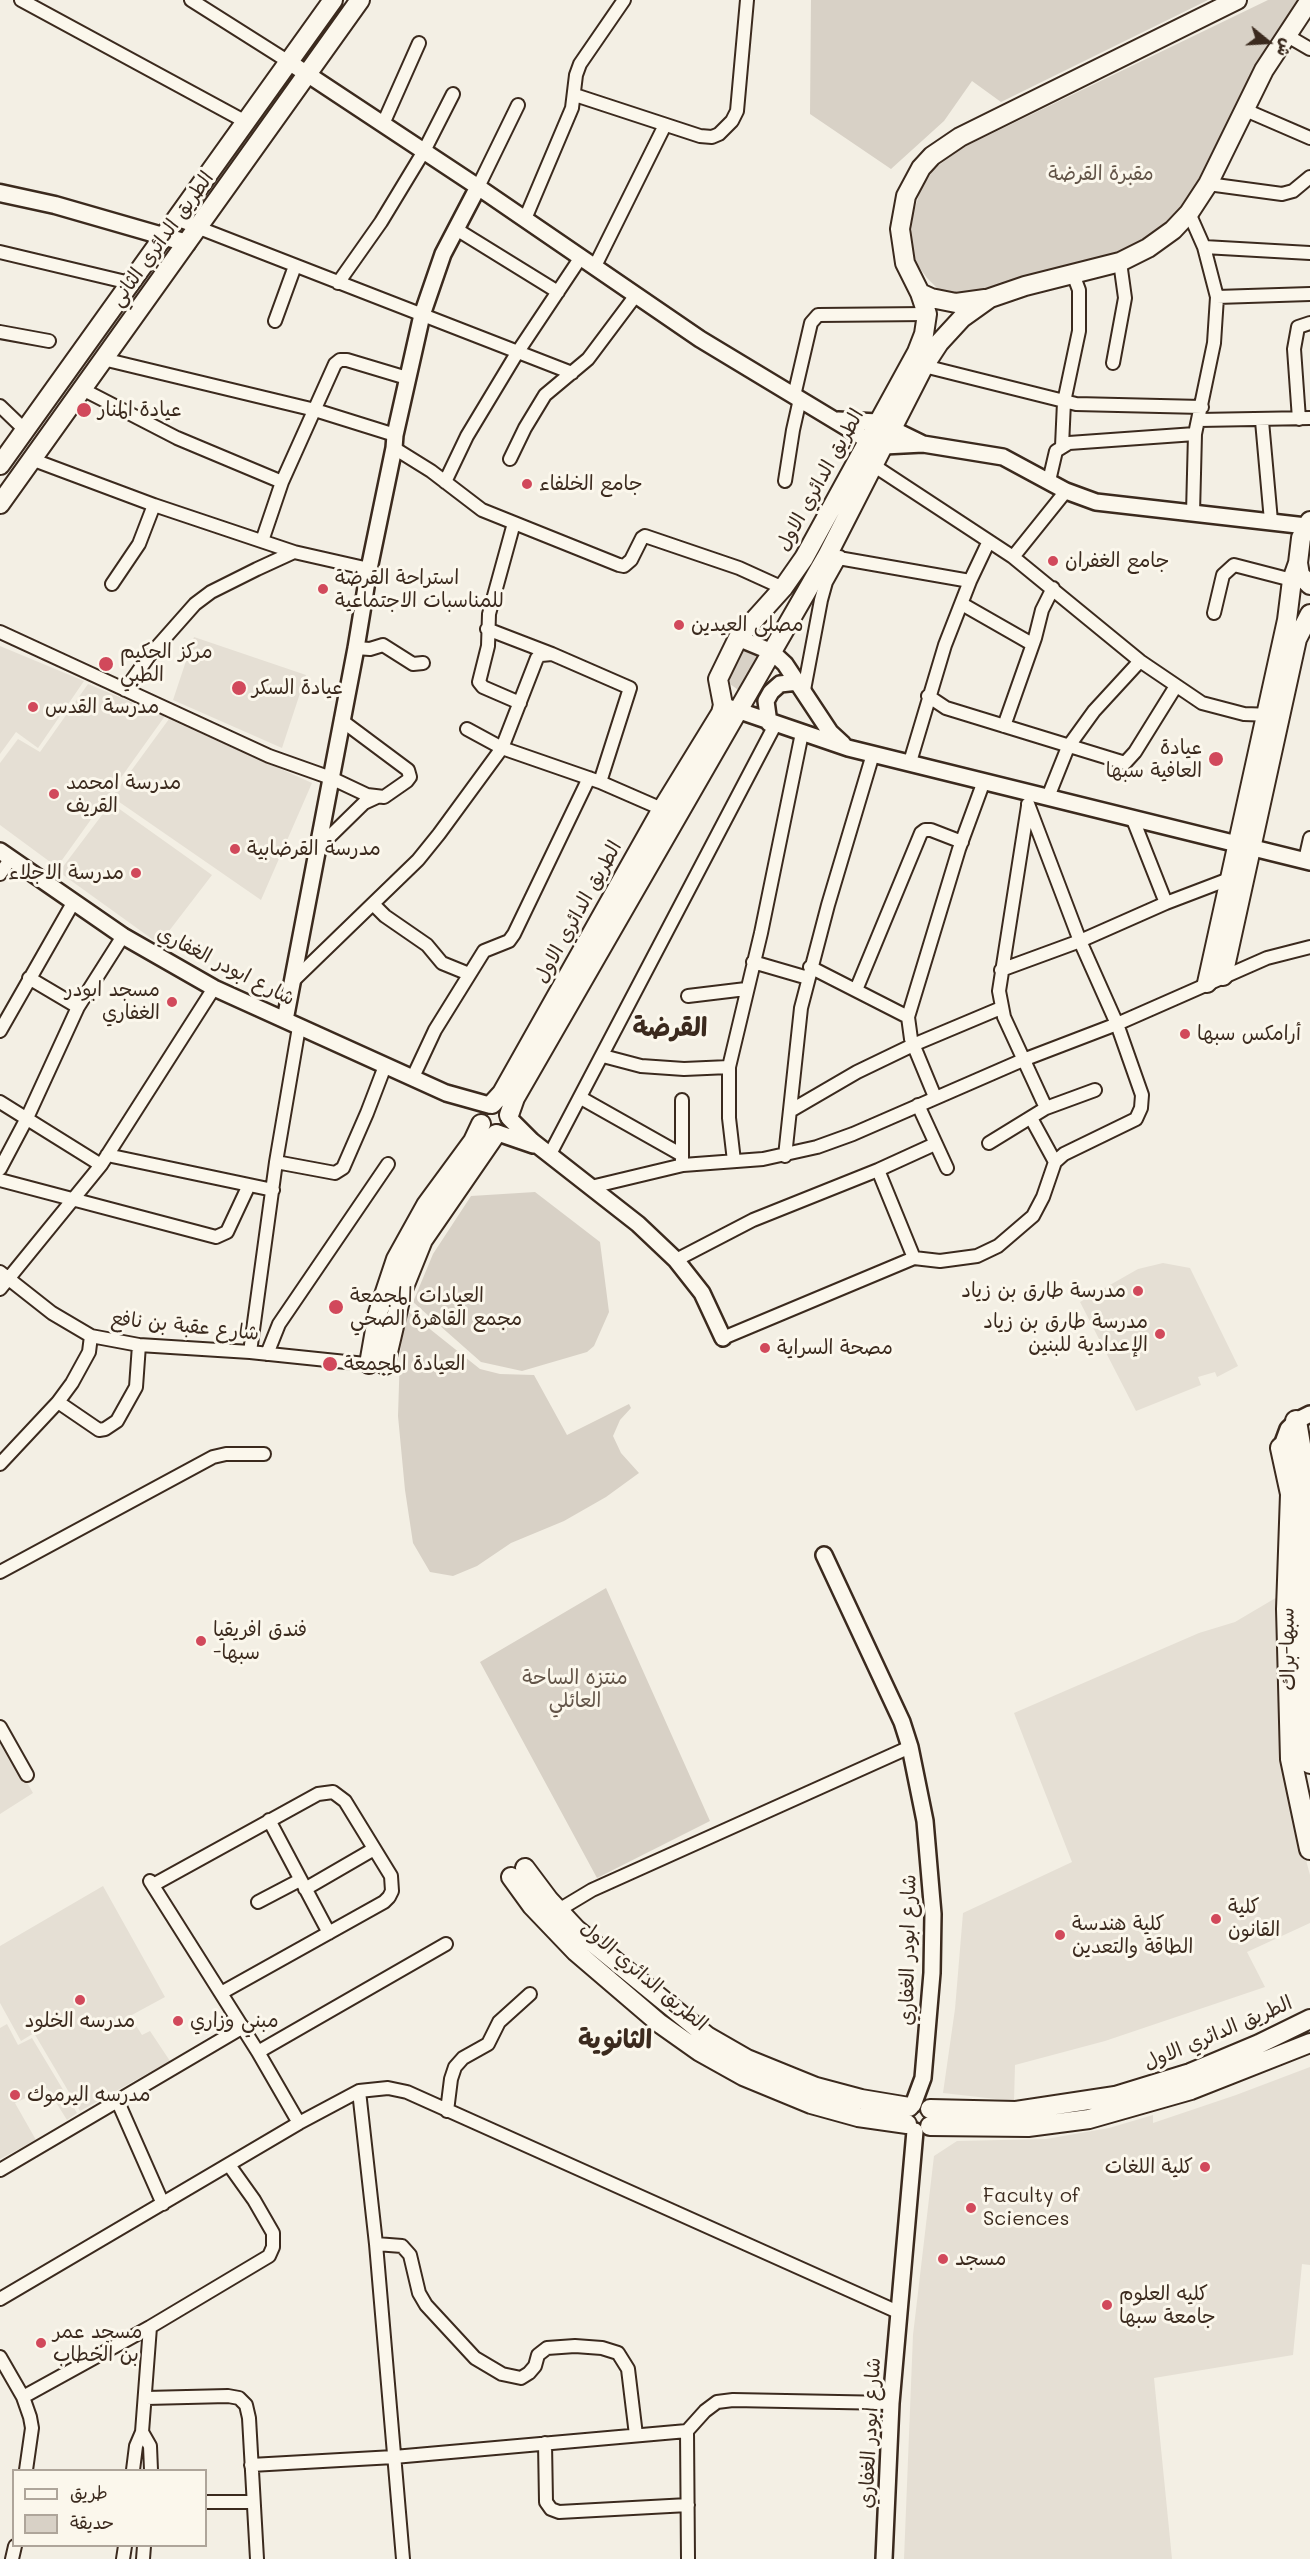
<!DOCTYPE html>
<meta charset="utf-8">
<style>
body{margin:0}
#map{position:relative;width:1310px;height:2559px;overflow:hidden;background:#f3efe4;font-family:Mali,"Playpen Sans Arabic",sans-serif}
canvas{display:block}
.legend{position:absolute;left:12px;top:2469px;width:195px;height:78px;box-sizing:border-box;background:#fbf7ec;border:2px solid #aea59a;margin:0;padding:8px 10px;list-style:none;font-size:18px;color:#3b2a1e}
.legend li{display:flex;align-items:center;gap:12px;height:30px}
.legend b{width:30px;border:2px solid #aea59a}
.north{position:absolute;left:1238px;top:12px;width:60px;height:60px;-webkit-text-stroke:4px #fbf7ec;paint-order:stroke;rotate:108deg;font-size:16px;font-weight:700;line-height:24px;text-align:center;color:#3b2a1e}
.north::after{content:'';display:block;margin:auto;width:21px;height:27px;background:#3b2a1e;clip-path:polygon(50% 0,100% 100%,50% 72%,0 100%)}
</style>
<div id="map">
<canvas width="1310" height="2559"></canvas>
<ul class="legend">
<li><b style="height:8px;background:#fbf7ec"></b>طريق</li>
<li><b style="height:16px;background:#d8d1c6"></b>حديقة</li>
</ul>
<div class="north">ش</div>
</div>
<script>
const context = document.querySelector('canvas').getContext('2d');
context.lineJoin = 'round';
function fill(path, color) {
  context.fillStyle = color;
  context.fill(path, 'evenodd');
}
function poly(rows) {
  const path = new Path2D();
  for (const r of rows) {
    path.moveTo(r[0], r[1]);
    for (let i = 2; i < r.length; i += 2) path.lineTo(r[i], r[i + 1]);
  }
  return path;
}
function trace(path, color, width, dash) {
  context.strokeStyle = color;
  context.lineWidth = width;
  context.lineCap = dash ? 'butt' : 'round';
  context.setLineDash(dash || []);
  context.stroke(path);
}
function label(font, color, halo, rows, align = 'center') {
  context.font = font + ' Mali,"Playpen Sans Arabic",sans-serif';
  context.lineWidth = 6;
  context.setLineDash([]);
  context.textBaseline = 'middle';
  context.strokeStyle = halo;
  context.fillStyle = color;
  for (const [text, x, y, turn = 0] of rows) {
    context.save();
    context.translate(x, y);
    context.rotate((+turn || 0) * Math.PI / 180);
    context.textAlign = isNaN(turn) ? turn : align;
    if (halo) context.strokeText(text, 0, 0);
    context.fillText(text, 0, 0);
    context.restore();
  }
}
fill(poly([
 [194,637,306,675,282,748,173,700],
 [0,646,84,681,38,748,16,732,0,754],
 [88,684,165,716,57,867,0,825,0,763,18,739,40,752],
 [169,719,312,783,261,900,112,797],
 [111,803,212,875,159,944,59,872],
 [1163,1263,1190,1268,1238,1366,1217,1377,1215,1372,1198,1377,1201,1385,1136,1411,1080,1302,1138,1269],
 [1279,1596,1279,1758,1310,1875,1310,1923,1247,1952,1265,1987,1105,2041,1015,2065,1014,2101,943,2093,955,2009,963,1913,1072,1862,1014,1713,1199,1633,1235,1622],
 [0,1735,33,1793,0,1814],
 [103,1886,165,1997,130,2016,142,2035,150,2031,170,2061,80,2111,34,2033,21,2041,0,2003,0,1946],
 [7,2024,18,2045,32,2038,77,2113,67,2120,47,2088,15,2103,36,2140,0,2159,0,2028],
 [1310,2067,1310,2265,1302,2264,1293,2355,1154,2378,1172,2559,904,2559,913,2335,934,2156,957,2141,1046,2139,1109,2128,1153,2115,1153,2123,1236,2095]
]), '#e5dfd4');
fill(poly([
 [811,0,1208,0,1001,102,972,81,944,121,891,169,810,114],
 [1268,0,1297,0,1253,69,1225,136,1177,223,1125,257,995,286,958,294,940,291,927,278,916,263,911,237,913,214,921,189,934,169,960,149],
 [756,648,761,656,744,694,730,684,729,673,741,652],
 [535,1192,600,1242,609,1312,594,1346,587,1352,522,1371,481,1362,413,1302,433,1254,471,1196],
 [406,1310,480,1369,500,1374,534,1375,567,1435,629,1404,631,1408,620,1420,613,1436,621,1453,639,1473,606,1497,564,1521,511,1543,477,1566,453,1576,430,1572,413,1543,405,1490,398,1416,400,1353],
 [606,1588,710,1821,597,1878,480,1662]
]), '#d8d1c6');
const minor = poly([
 [21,0,246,122],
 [191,0,289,62],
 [1286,35,1310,49],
 [575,95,700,136,712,137,719,134,732,121,737,111,747,0],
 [1243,109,1310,138],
 [383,124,419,43],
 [1208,184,1282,194,1293,191,1310,177],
 [478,187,518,105],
 [1189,213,1204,247,1217,297,1214,343,1195,434,1193,513],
 [176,219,572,373],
 [525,219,572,108,576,75,580,64,624,0],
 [456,229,558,292],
 [1204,247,1310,253],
 [0,252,130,283],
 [595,266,665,125],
 [338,283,381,222,424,151,453,94],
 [1217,297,1310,294],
 [275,321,295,266],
 [0,332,49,341],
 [103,359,315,410,395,435],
 [1113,363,1125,298,1120,262],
 [924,366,1076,404,1202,407],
 [82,389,177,438,282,482],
 [794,396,811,323,818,315,927,314],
 [0,406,25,430],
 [1299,419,1294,349,1298,327,1310,323],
 [1199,420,1310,418],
 [1262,421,1271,521],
 [1062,446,1064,402,1079,331,1079,290,1073,274],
 [394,448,431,471,482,510,619,565,624,566,631,560,642,538,645,536,739,568,783,588],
 [31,459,154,505,294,552],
 [510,459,525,428,545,395,588,359,636,295],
 [873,465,1013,557,1140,661,1202,703,1244,714,1273,715],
 [785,481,793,430,800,399],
 [1049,481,1056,451,1069,443,1195,434],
 [445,482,467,436,517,353,581,257],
 [514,523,489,614,488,646,479,682,483,687,520,703],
 [262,541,282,482,335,364,340,360,347,360,407,378],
 [827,556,970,581],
 [1013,557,1066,491],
 [112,584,139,544,154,505],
 [962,604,1032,644],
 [1214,613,1223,575,1234,565,1292,580],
 [487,629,552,654,630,688,600,782],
 [0,632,269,756,331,778,367,795,384,797,407,781,410,777,408,770,341,720],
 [356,648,370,649,383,645,413,664,423,663],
 [125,690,149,656,195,604,211,592,257,569,294,552,369,569],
 [804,690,821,600,826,582,840,557],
 [928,696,946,708,1125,763,1135,752,1176,686],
 [1004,726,1035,638,1042,610,1053,588],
 [467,729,502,748,600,782,662,809],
 [910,762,945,645,970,581,988,543],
 [1048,797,1068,747,1094,711,1140,661],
 [1028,806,999,991,1004,1017,1046,1108],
 [1132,817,1166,903],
 [318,848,364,803,377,797],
 [1305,860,1310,838],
 [0,874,11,858],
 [373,904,385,916,427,945,442,963,469,974],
 [753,962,808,978],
 [810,967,908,1017],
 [1001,970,1080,941,1166,903,1229,879],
 [29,978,78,1007],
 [293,981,418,860,439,834,502,748,537,658,541,655,552,654],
 [856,990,921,833,925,830,931,830,962,842],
 [688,996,746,989],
 [0,1031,73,903],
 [603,1056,641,1066,684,1069,729,1067],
 [413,1077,435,1030,484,951,509,941,514,934,589,778],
 [935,1097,911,1039,908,1017,959,849,984,781],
 [581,1098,682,1155],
 [682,1100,682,1162],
 [0,1102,101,1165],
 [918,1105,947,1168],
 [790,1111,857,1072,913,1045,1001,1008],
 [1031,1118,1055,1162],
 [989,1143,1046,1108,1095,1090],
 [550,1154,775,725],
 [107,1155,273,1190],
 [785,1156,801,1008,828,905,873,754],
 [734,1161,729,1118,729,1067,761,933,802,733],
 [276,1162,335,1173,343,1168,367,1113,385,1066],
 [0,1169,27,1118,78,1007,123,936],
 [878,1170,914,1258,940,1261,977,1256,998,1246,1033,1216,1043,1197,1055,1162,1064,1154,1136,1119,1141,1108,1142,1095,1117,1024,1080,941,1028,804],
 [0,1180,216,1237,227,1232,249,1185],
 [591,1187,683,1165,763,1159,817,1147,853,1134,1023,1060,1117,1024,1267,958,1310,947],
 [676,1260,753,1220,878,1170,935,1144],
 [0,1272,52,1313,91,1336,139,1345,250,1352,375,1365],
 [0,1289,101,1165,214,988],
 [723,1338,914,1258],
 [250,1352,276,1162,299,1027],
 [267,1354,279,1324,388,1164],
 [58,1402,99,1430,105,1429,117,1421,136,1387,139,1345],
 [0,1464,58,1402,72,1383,89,1352,91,1336],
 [0,1572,213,1457,226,1454,264,1454],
 [0,1727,27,1775],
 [269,1820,329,1933],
 [150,1881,258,2052,299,2123],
 [153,1885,318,1794,333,1792,345,1801,391,1876,392,1891,389,1897,384,1902,221,1993],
 [305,1889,374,1849],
 [258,1902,300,1880],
 [552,1914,592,1890,910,1747],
 [258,2052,446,1944],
 [359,2091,376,2244,403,2559],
 [118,2102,163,2204],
 [447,2111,451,2079,455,2067,463,2058,488,2044,499,2022,530,1994],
 [0,2170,243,2027],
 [376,2244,402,2246,410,2255,419,2293,426,2305,475,2358,502,2374,521,2378,529,2373,535,2366,538,2355,547,2348,575,2346,602,2348,618,2353,628,2369,636,2435],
 [0,2299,299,2123,359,2091,388,2088,407,2092,898,2312],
 [0,2357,23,2397,30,2417,32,2428,26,2470],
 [23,2397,150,2327,269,2256,273,2247,273,2233,254,2200,229,2165],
 [146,2398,228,2396,239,2398,246,2405,249,2418,257,2559],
 [687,2431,688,2559],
 [142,2432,150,2446,151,2470],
 [545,2443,546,2502,551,2509,559,2512,688,2505],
 [251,2465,394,2457,687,2431,705,2411,717,2402,733,2400,891,2403],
 [133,2470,136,2446,142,2432,150,2327],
 [206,2502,253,2502],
 [12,2559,15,2546],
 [123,2559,125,2546],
 [143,2559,144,2546]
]);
const tertiary = poly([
 [289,62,478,187,700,339,869,441,884,446,923,444,1003,457,1066,491,1096,502,1306,526],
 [838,420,878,422,923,444],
 [738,638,772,652,785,664,830,732,843,744],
 [728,707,848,748,1310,862],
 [769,723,766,701,771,692,780,684,798,682],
 [0,851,123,936,214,988,446,1093,489,1105],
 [285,1020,356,648,369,569,394,448,395,435,422,315,443,254,478,187],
 [509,1118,532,1141,638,1224,676,1260,702,1293,723,1338],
 [498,1133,533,1145],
 [1281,1448,1288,1429,1296,1421,1310,1414],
 [824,1555,902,1722,910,1747,925,1821,933,1914,932,1973,923,2078,913,2105],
 [884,2559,891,2403,915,2131]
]);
const secondary = poly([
 [0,193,55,205,187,243]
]);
const primary = poly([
 [920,293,931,298,956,303,985,299],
 [0,465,333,0],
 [0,504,360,0],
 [1310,521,1301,538,1298,563,1300,575,1310,585],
 [1223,976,1297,639,1310,614],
 [1207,983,1287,620,1292,580,1298,563],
 [492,1104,502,1093,662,809,721,713,723,705,718,679,738,638,783,588,804,558,917,352,924,334,927,314,920,293,905,263,900,229,906,196,921,168,932,156,960,137,1237,0],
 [509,1115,515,1098,827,556,924,366,939,343,962,318,990,298,1025,286,1120,262,1148,248,1173,230,1189,213,1208,184,1264,70,1310,0],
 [369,1364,378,1313,396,1259,426,1205,473,1141,481,1124],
 [385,1365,402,1292,423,1240,496,1134],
 [525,1868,549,1900,576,1929,707,2036,747,2059,816,2087,861,2099,909,2107],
 [511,1877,532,1906,576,1952,659,2023,700,2052,743,2076,811,2104,858,2117,907,2124],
 [930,2109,1016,2111,1115,2096,1190,2073,1259,2044,1310,2019],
 [930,2126,1028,2127,1089,2119,1191,2090,1310,2043]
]);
const trunk = poly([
 [1296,1421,1310,1504,1304,1604,1306,1703,1310,1763],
 [1281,1448,1291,1494,1287,1609,1291,1759,1310,1849]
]);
trace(minor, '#3b2a1e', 16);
trace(tertiary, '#3b2a1e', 20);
trace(secondary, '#3b2a1e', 21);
trace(primary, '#3b2a1e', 22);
trace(trunk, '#3b2a1e', 24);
trace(minor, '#fbf7ec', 12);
trace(tertiary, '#fbf7ec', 15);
trace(secondary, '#fbf7ec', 16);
trace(primary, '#fbf7ec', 18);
trace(trunk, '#fbf7ec', 20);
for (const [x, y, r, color] of [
 [84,410,8,"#d1495b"],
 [527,484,6,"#d1495b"],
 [1053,561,6,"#d1495b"],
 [323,589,6,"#d1495b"],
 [679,625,6,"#d1495b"],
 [106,664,8,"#d1495b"],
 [239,688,8,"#d1495b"],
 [33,707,6,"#d1495b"],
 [1216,759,8,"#d1495b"],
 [54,794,6,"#d1495b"],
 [235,849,6,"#d1495b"],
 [136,873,6,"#d1495b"],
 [172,1002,6,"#d1495b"],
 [1185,1034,6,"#d1495b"],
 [1138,1291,6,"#d1495b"],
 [336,1307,8,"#d1495b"],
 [1160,1334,6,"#d1495b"],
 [765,1348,6,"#d1495b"],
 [330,1364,8,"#d1495b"],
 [201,1641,6,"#d1495b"],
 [1216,1919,6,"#d1495b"],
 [1060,1935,6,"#d1495b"],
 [80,2000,6,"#d1495b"],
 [178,2021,6,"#d1495b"],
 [15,2095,6,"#d1495b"],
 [1205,2167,6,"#d1495b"],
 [971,2208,6,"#d1495b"],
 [943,2259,6,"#d1495b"],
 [1107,2305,6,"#d1495b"],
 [41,2343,6,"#d1495b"]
]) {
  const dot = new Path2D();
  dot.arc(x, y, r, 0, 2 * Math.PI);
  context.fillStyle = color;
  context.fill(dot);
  trace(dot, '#fbf7ec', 2);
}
label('20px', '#625448', '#fbf7ec', [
 ["مقبرة القرضة",1101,174],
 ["منتزه الساحة",575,1678],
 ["العائلي",575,1701]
]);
label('20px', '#3b2a1e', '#fbf7ec', [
 ["الطريق الدائري الثاني",162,239,-54],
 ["الطريق الدائري الاول",820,480,-61],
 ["الطريق الدائري الاول",578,912,-61],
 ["شارع ابودر الغفاري",226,966,27],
 ["شارع عقبة بن نافع",185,1326,6],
 ["سبها-براك",1288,1649,-91],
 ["شارع ابودر الغفاري",908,1950,-89],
 ["الطريق الدائري الاول",644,1976,40],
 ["الطريق الدائري الاول",1218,2033,-23],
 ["شارع ابودر الغفاري",870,2433,-87]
]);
label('20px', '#3b2a1e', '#fbf7ec', [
 ["عيادة المنار",98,410],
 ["جامع الخلفاء",539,484],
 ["جامع الغفران",1065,561],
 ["استراحة القرضة",335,578],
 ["للمناسبات الاجتماعية",335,601],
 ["مصلى العيدين",691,625],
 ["مركز الحكيم",120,652],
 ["الطبي",120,675],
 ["عيادة السكر",252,688],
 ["مدرسة القدس",45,707],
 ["عيادة",1202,748,"right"],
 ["العافية سبها",1202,771,"right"],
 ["مدرسة امحمد",66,783],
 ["القريف",66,806],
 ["مدرسة القرضابية",247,849],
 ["مدرسة الاجلاء",124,873,"right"],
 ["مسجد ابودر",160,990,"right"],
 ["الغفاري",160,1013,"right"],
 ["أرامكس سبها",1197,1034],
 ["مدرسة طارق بن زياد",1126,1291,"right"],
 ["العيادات المجمعة",350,1296],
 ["مجمع القاهرة الصحي",350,1319],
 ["مدرسة طارق بن زياد",1148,1322,"right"],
 ["الإعدادية للبنين",1148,1345,"right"],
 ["مصحة السراية",777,1348],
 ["العيادة المجمعة",344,1364],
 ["فندق افريقيا",213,1630],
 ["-سبها",213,1653],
 ["كلية",1228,1907],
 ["القانون",1228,1930],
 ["كلية هندسة",1072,1924],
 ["الطاقة والتعدين",1072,1947],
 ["مدرسه الخلود",80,2021,"center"],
 ["مبني وزاري",190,2021],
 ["مدرسه اليرموك",27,2095],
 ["كلية اللغات",1193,2167,"right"],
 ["Faculty of",983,2196],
 ["Sciences",983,2219],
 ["مسجد",955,2259],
 ["كليه العلوم",1119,2294],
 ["جامعة سبها",1119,2317],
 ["مسجد عمر",53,2332],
 ["بن الخطاب",53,2355]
], 'left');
label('bold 26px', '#3b2a1e', '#fbf7ec', [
 ["القرضة",670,1028],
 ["الثانوية",615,2040]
]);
</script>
